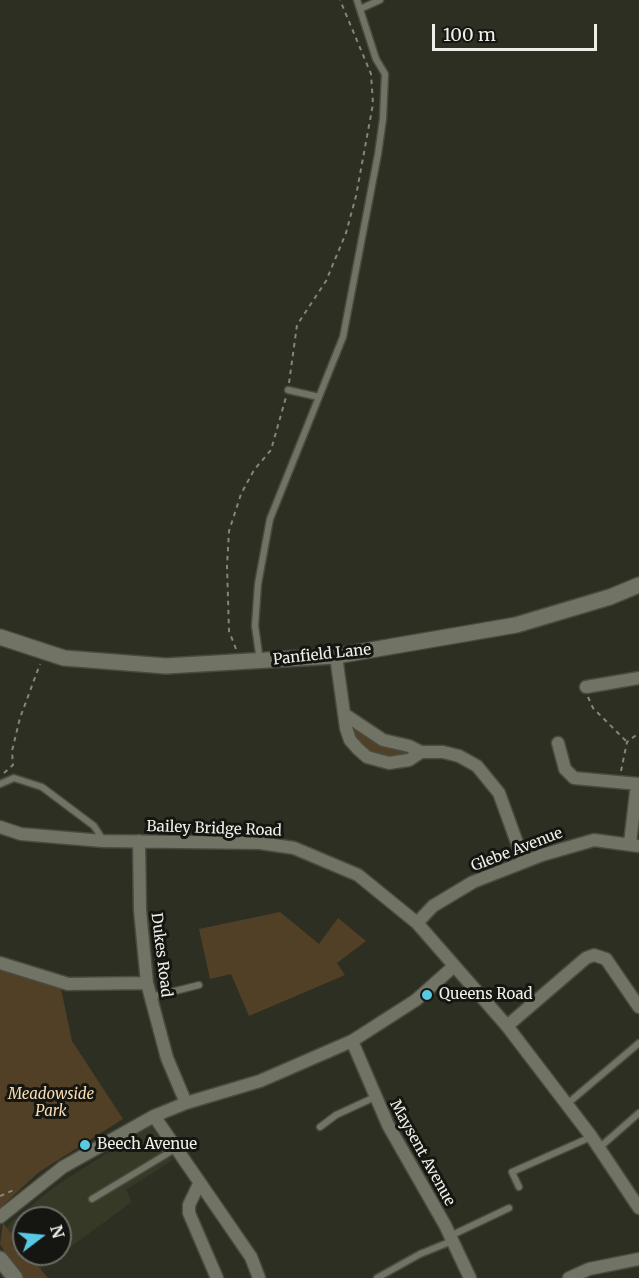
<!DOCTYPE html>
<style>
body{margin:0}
#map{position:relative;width:639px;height:1278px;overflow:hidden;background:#2d2f22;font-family:Merriweather,serif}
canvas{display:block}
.north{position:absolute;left:12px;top:1206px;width:60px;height:60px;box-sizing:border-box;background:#151611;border:2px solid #6c6d67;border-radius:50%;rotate:74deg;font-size:16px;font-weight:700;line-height:24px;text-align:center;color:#eef0e8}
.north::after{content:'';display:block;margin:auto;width:21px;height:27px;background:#58c9e3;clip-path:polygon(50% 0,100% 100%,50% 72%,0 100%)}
.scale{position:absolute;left:432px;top:24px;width:165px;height:27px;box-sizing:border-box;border:3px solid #eef0e8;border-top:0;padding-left:8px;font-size:18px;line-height:21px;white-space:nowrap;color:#eef0e8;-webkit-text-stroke:4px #151611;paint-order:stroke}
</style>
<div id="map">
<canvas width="639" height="1278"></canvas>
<div class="north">N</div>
<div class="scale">100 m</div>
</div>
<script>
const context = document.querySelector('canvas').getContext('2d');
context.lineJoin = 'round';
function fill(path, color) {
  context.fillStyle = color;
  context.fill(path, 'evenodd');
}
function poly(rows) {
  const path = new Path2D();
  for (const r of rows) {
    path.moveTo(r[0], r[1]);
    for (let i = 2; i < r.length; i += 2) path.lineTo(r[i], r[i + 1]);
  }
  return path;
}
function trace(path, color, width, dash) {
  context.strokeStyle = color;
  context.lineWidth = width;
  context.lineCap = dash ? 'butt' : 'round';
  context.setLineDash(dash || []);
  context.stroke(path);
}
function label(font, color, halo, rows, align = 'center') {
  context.font = font + ' Merriweather,serif';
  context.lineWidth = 6;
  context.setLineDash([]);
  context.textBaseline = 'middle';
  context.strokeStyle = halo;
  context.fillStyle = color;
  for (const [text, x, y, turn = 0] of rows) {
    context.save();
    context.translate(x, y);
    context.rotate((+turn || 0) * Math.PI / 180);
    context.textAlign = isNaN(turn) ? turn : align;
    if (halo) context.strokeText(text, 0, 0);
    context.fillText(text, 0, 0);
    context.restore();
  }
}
fill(poly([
 [151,1125,173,1160,126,1190,132,1202,40,1269,28,1254,60,1254,60,1218,24,1218,24,1249,7,1228,10,1223,54,1187]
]), '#363926');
fill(poly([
 [354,727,405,748,407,755,393,760,360,748,351,729],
 [280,912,319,944,338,918,366,941,337,963,345,975,249,1016,231,974,210,979,199,929],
 [0,968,61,989,72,1041,123,1119,39,1172,0,1208],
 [3,1223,24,1249,24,1254,28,1254,48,1278,21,1278,0,1244]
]), '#524026');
const service = poly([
 [360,9,380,0],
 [288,390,319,397],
 [260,661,255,626,258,584,270,519,343,337,378,154,383,119,385,74,376,59,357,0],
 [0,784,14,778,42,787,94,826,103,840],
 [151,997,199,985],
 [567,1104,639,1043],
 [320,1127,336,1115,375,1097],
 [599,1148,639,1113],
 [519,1187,512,1172,591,1137],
 [92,1199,175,1149],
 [450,1236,509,1208],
 [377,1278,420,1254,452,1241]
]);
const minor = poly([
 [336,656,346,728,350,740,358,749,367,757,389,763,409,760,421,752],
 [586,687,639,678],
 [344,714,383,740,409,746,421,752,443,752,459,756,477,766,499,793,524,862],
 [558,743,565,769,574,778,639,784],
 [0,827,21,834,103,841,260,843,294,848,358,875,417,923,507,1026,591,1136,639,1208],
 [139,841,140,910,147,983,167,1058,186,1103],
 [630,843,637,784],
 [417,923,433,906,473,882,542,855,594,840,639,846],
 [0,963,68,984,147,983],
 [507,1026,586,958,594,955,606,959,639,1007],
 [352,1041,388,1125,445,1225,470,1278],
 [154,1116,251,1257,259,1278],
 [199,1184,189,1205,189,1213,217,1278],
 [0,1217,63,1167,154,1116,186,1103,260,1081,352,1041,416,1000,453,967],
 [569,1278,589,1269,639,1259]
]);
const tertiary = poly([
 [0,637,64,658,166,666,336,656,516,625,610,597,639,585],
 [0,1259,15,1278]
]);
trace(service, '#494b40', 9);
trace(minor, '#494b40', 15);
trace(tertiary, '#494b40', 18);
trace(poly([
 [289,383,297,325,326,281,346,233,356,196,373,104,371,74,340,0],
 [236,649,229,631,227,566,229,531,241,494,254,470,271,450,286,397],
 [588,697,593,708,627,742],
 [621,771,627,742,639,733],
 [4,773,13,765,12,751,20,718,40,664],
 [0,1196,14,1190]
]), '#84867b', 2, [4.5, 4.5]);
trace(service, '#717365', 6);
trace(minor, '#717365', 12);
trace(tertiary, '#717365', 15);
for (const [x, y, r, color] of [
 [427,995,6,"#58c9e3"],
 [85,1145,6,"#58c9e3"]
]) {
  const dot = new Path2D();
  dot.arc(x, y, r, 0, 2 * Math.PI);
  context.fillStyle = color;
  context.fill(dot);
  trace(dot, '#151611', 2);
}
label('15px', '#eef0e8', '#151611', [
 ["Panfield Lane",322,655,-6],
 ["Bailey Bridge Road",214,829,2],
 ["Glebe Avenue",517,850,-21],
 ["Dukes Road",161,955,83],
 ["Maysent Avenue",422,1153,61]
]);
label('15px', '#eef0e8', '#151611', [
 ["Queens Road",439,995],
 ["Beech Avenue",97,1145]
], 'left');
label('italic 15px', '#f8dbb4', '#151611', [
 ["Meadowside",51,1095],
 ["Park",51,1112]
]);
</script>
